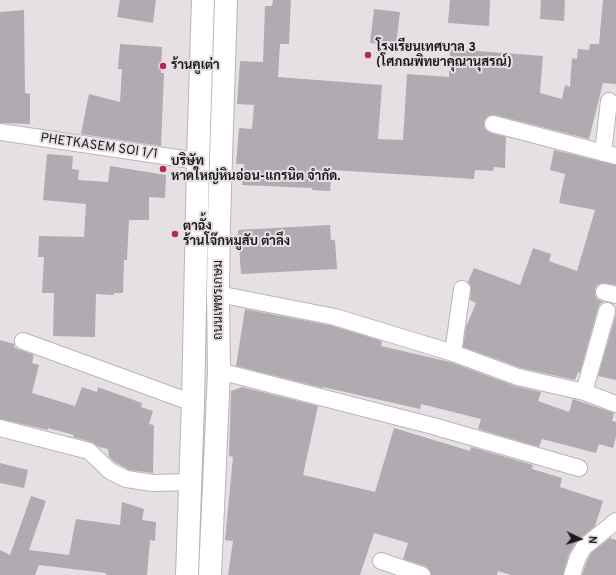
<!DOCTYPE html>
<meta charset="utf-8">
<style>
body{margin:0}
#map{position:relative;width:616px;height:575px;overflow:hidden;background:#e6e0e5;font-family:Overpass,sans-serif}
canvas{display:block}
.north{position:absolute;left:560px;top:519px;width:40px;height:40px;-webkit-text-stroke:3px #e6e0e5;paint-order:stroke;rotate:94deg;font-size:11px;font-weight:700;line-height:16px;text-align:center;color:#1b191b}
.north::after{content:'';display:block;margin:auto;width:14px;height:18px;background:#1b191b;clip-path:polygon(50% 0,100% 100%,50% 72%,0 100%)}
</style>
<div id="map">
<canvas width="616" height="575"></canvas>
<div class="north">N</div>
</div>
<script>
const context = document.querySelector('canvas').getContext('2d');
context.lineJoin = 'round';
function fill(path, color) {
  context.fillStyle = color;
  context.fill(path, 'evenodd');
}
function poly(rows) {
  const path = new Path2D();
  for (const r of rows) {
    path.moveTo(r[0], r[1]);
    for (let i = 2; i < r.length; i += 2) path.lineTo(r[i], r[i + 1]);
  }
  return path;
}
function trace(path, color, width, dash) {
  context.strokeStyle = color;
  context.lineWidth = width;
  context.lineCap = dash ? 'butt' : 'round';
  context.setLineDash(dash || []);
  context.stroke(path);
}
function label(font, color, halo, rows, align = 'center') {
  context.font = font + ' Overpass,Sarabun,sans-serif';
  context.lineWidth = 4;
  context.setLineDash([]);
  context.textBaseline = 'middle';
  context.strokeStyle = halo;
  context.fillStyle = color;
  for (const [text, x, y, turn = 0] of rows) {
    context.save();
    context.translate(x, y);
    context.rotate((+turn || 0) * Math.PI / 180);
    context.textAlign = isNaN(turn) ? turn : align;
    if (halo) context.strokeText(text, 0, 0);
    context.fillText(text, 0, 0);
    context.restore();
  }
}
fill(poly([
 [120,0,156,0,153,23,117,17],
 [273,0,291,0,289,44,280,44,278,77,382,85,378,139,403,140,407,74,449,77,450,49,543,56,540,93,562,99,565,85,570,87,572,58,577,59,578,49,589,50,590,44,599,44,603,0,616,0,616,84,603,83,589,139,495,115,491,115,487,117,484,122,484,127,486,130,491,133,506,137,505,168,494,167,493,171,475,170,474,179,332,170,330,191,312,190,312,188,242,185,244,164,236,164,239,128,252,129,254,105,237,104,240,61,263,62,265,6,272,6],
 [450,0,490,0,489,26,448,23],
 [541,0,565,0,564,21,540,19],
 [374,9,400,12,396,45,370,43],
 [24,10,25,93,30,94,30,124,0,123,0,12],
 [120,44,162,47,161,73,164,73,161,146,81,134,89,94,120,102,122,69,118,69],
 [554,150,616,165,616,285,602,283,597,285,595,289,595,294,597,299,604,302,600,304,598,308,580,373,578,372,575,380,521,368,463,347,466,327,476,303,470,300,471,290,471,286,468,282,474,268,520,285,533,248,551,254,549,261,577,271,595,210,559,203,565,174,550,170],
 [47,154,73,156,72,169,79,170,78,180,108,182,110,166,166,175,165,198,149,197,149,220,129,220,127,260,124,260,123,293,114,293,114,295,96,294,95,337,53,336,54,293,42,293,44,257,38,257,39,236,84,237,86,204,43,200],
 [330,225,331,240,335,240,337,269,241,274,238,230],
 [245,309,333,326,382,341,381,346,450,362,515,386,541,392,538,401,569,412,573,399,614,413,612,421,616,422,616,436,613,448,599,444,596,453,542,439,539,447,478,429,481,419,421,404,420,409,323,387,323,388,236,366],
 [616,314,616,380,598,376],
 [0,340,14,344,15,348,34,355,32,363,39,365,32,393,75,406,82,387,97,392,98,387,142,403,141,407,153,411,149,424,154,425,153,473,129,470,116,463,109,457,108,449,99,447,91,442,73,437,74,435,48,428,48,430,0,419],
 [242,387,318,406,303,475,375,492,394,428,470,451,471,447,533,465,532,469,562,478,560,487,603,501,595,526,576,542,569,554,563,575,511,575,498,571,497,575,431,575,429,569,425,566,403,559,408,543,374,533,360,575,228,575,233,541,225,540,233,457,229,456,231,391],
 [0,463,28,470,24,488,0,483],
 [31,496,46,501,29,550,69,555,76,519,120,525,122,502,144,509,142,520,156,522,155,541,150,540,147,575,106,575,106,573,39,565,35,575,0,575,0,550,10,555],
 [610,538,616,540,616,575,582,575,587,561,591,553]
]), '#b1abb1');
const street = poly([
 [493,124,616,156],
 [0,132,198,161],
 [603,153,609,101],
 [604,292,616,295],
 [218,294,335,317,453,353,518,377,584,392,616,404],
 [23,341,193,403],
 [453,353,462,289],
 [219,371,433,426,579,468],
 [584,392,607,311],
 [0,428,89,451,110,471,126,479,153,483,190,482],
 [381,561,422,575],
 [572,575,578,557,584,547,616,521]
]);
const secondary = poly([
 [187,575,193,403,198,161,203,0],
 [210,575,219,371,218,294,219,221,226,0]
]);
trace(street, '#bab4b9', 18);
trace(secondary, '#bab4b9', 24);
trace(street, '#fff', 16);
trace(secondary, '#fff', 22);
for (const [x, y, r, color] of [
 [368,55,4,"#b5275d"],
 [163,66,4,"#b5275d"],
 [163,169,4,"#b5275d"],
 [175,234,4,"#b5275d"]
]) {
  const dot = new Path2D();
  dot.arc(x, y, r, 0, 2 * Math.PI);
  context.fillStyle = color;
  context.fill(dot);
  trace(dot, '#e6e0e5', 1.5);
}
label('bold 13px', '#1b191b', '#e6e0e5', [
 ["โรงเรียนเทศบาล 3",376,48],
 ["(โศภณพิทยาคุณานุสรณ์)",376,63],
 ["ร้านคูเต่า",171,66],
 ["บริษัท",171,162],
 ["หาดใหญ่หินอ่อน-แกรนิต จำกัด.",171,177],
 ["ตาฉั้ง",183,227],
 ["ร้านโจ๊กหมูสับ ตำลึง",183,242]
], 'left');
label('13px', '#1b191b', '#e6e0e5', [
 ["PHETKASEM SOI 1/1",99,147,8],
 ["ถนนเพชรเกษม",219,300,-90]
]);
</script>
